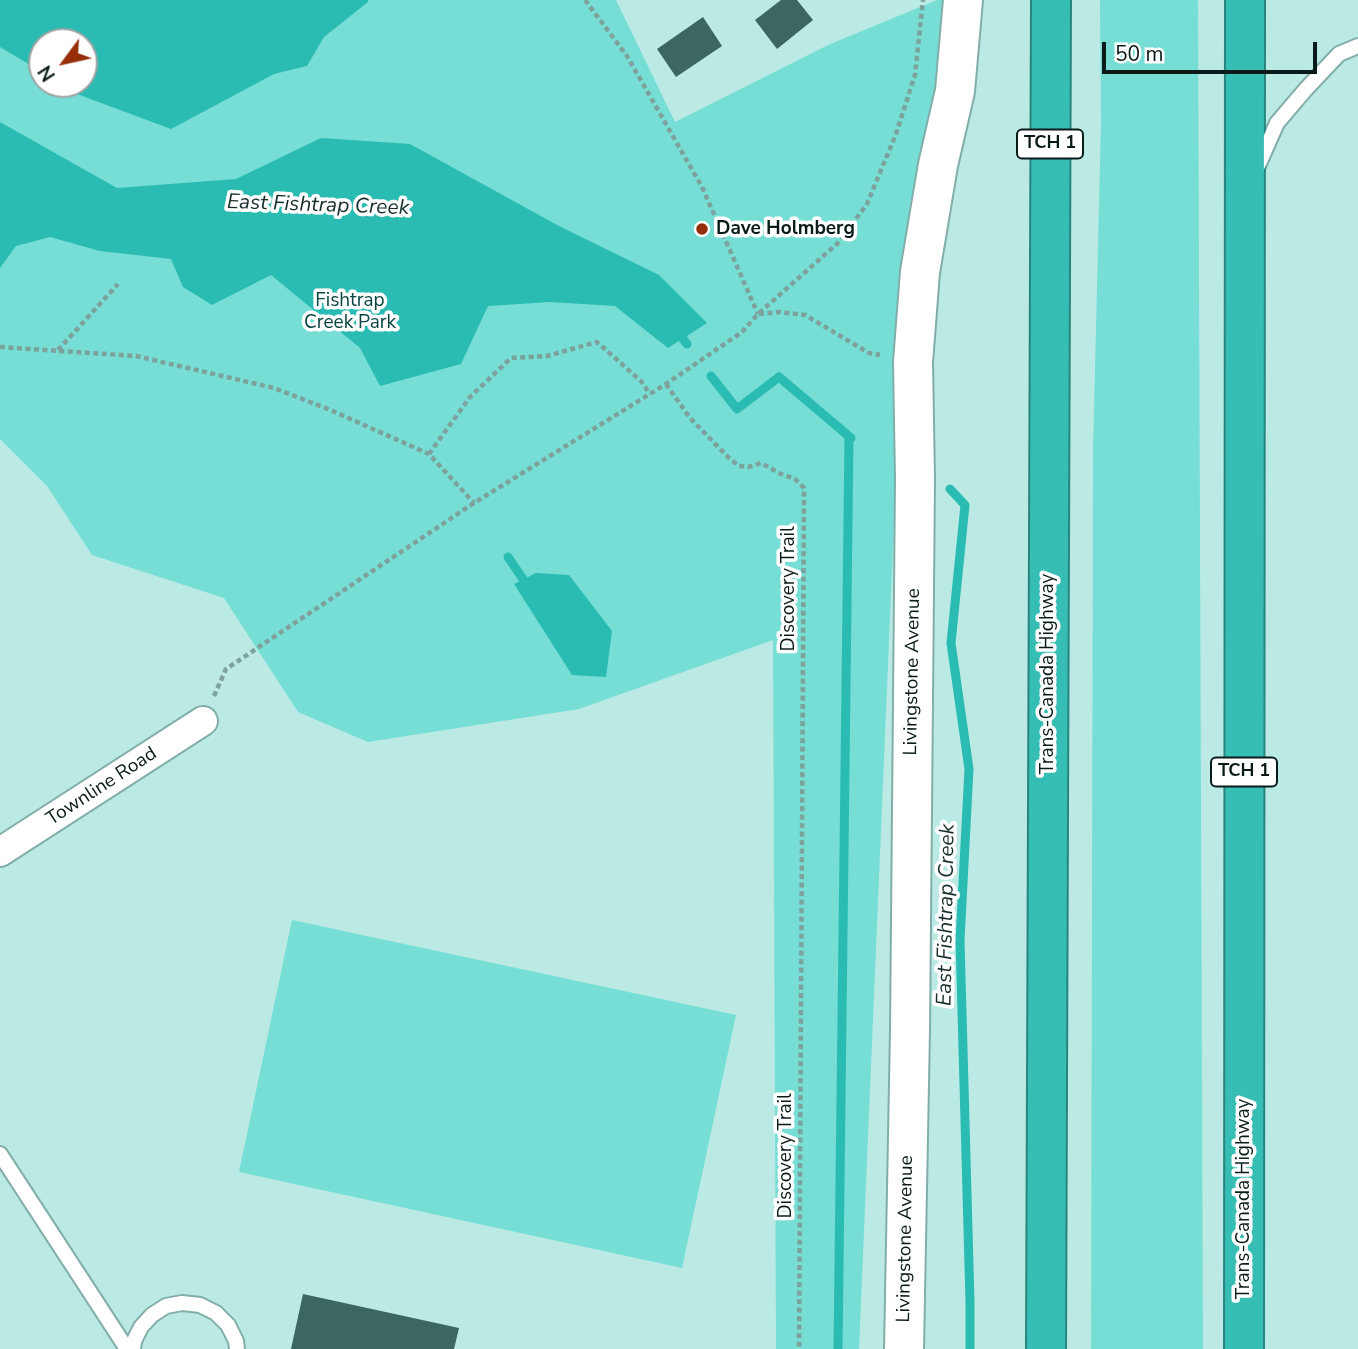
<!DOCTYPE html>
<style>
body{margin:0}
#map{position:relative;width:1358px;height:1349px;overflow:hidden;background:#bbeae5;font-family:"Nunito Sans",sans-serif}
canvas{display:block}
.north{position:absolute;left:28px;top:28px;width:70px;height:70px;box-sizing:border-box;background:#fff;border:2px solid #9da4a3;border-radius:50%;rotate:237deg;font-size:19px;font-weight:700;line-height:28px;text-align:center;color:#091b19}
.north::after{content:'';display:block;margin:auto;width:24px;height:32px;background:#962f09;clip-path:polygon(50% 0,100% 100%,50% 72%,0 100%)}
.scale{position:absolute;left:1102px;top:42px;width:215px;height:32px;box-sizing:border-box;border:4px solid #091b19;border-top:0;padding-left:9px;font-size:21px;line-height:24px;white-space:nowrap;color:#091b19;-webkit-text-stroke:5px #fff;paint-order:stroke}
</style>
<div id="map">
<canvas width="1358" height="1349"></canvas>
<div class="north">N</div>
<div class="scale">50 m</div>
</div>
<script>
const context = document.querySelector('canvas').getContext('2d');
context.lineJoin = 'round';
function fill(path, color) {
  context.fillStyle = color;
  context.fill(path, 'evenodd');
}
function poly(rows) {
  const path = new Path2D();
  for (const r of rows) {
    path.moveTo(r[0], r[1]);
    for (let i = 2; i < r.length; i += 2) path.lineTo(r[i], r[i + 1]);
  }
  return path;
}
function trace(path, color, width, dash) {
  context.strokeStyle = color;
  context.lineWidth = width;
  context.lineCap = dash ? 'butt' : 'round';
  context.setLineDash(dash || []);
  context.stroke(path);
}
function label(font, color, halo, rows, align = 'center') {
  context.font = font + ' "Nunito Sans",sans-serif';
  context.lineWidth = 7;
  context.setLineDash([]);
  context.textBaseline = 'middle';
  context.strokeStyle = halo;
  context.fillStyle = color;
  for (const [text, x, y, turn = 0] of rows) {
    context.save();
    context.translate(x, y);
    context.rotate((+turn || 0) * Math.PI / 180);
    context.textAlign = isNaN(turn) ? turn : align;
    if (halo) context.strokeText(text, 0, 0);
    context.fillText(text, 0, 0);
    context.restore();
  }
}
fill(poly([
 [0,0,616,0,675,122,828,45,937,0,956,0,902,335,859,1349,776,1349,773,640,579,709,368,742,298,712,224,598,92,555,47,486,0,439],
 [42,42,84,42,84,84,42,84],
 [1100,0,1198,0,1203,1349,1091,1349,1093,451,1101,123],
 [292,920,736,1015,682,1268,239,1172]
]), '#76ded5');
fill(poly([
 [0,0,368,0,368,2,324,37,307,66,274,74,171,129,77,94,61,84,84,84,84,42,42,42,42,72,0,47],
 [0,122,117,188,236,179,321,138,410,144,559,226,659,275,707,323,668,348,615,306,550,302,488,306,461,364,380,386,360,348,271,275,212,305,183,287,171,259,100,251,50,237,16,246,0,268],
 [536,573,569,575,612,631,606,677,572,675,514,584]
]), '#2abcb2');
trace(poly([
 [675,329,687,344],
 [711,376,737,409,779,377,851,438],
 [950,489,965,505,951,643,969,769,960,940,970,1302,970,1349],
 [508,557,523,579],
 [838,1349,849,437]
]), '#2abcb2', 9);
fill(poly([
 [781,0,797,0,813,20,777,49,755,20],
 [703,17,722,46,676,77,657,49],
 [303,1294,459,1328,454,1349,291,1349]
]), '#3b6662');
const lane = poly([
 [1257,168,1277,123,1306,89,1339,54,1358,46],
 [0,1154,127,1349],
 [133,1349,134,1341,141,1327,152,1315,166,1306,182,1303,200,1305,216,1313,228,1325,236,1341,237,1349]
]);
const street = poly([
 [0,852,203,721]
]);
const secondary = poly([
 [904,1349,910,1030,915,479,913,362,920,272,938,165,955,91,963,0]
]);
const highway = poly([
 [1046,1349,1051,0],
 [1244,1349,1245,0]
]);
trace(lane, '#81aea9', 18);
trace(street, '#81aea9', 32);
trace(secondary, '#81aea9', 42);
trace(highway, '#27857e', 42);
trace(poly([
 [585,0,627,56,702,187,758,314],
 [759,314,779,312,805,315,869,353,880,355],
 [0,347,136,356,274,388,328,409,429,454,474,503],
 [58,350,118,284],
 [666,384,690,418,729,458,739,466,748,467,761,463,781,474,795,479,804,488,799,1349],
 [429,454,470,397,511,358,547,356,597,342,641,381,650,394],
 [214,696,226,669,474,503,666,384,742,332,758,314,838,243,867,204,896,134,915,75,923,0]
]), '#7da19d', 4.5, [5, 3.5]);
trace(lane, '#fff', 14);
trace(street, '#fff', 28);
trace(secondary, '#fff', 38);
trace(highway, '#37beb4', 38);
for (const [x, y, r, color] of [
 [702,229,7,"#962f09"]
]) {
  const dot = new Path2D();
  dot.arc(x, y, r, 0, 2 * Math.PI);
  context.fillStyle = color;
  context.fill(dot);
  trace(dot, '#fff', 2.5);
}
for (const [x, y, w] of [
 [1050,144,66],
 [1244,772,66]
]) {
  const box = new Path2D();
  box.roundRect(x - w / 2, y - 14.5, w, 29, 5);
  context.fillStyle = '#fff';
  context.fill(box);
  trace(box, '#091b19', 2);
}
label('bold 18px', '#091b19', null, [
 ["TCH 1",1050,144],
 ["TCH 1",1244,772]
]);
label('bold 19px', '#091b19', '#fff', [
 ["Dave Holmberg",716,229]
], 'left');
label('19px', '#064541', '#fff', [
 ["Fishtrap",350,301],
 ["Creek Park",350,323]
]);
label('19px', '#091b19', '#fff', [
 ["Discovery Trail",789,589,-90],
 ["Livingstone Avenue",913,672,-89],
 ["Trans-Canada Highway",1048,674,-90],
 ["Townline Road",102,787,-33],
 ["Discovery Trail",786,1156,-90],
 ["Trans-Canada Highway",1244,1199,-90],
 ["Livingstone Avenue",906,1239,-89]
]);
label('italic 21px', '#172e2c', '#fff', [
 ["East Fishtrap Creek",318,206,2],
 ["East Fishtrap Creek",947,915,-89]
]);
</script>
